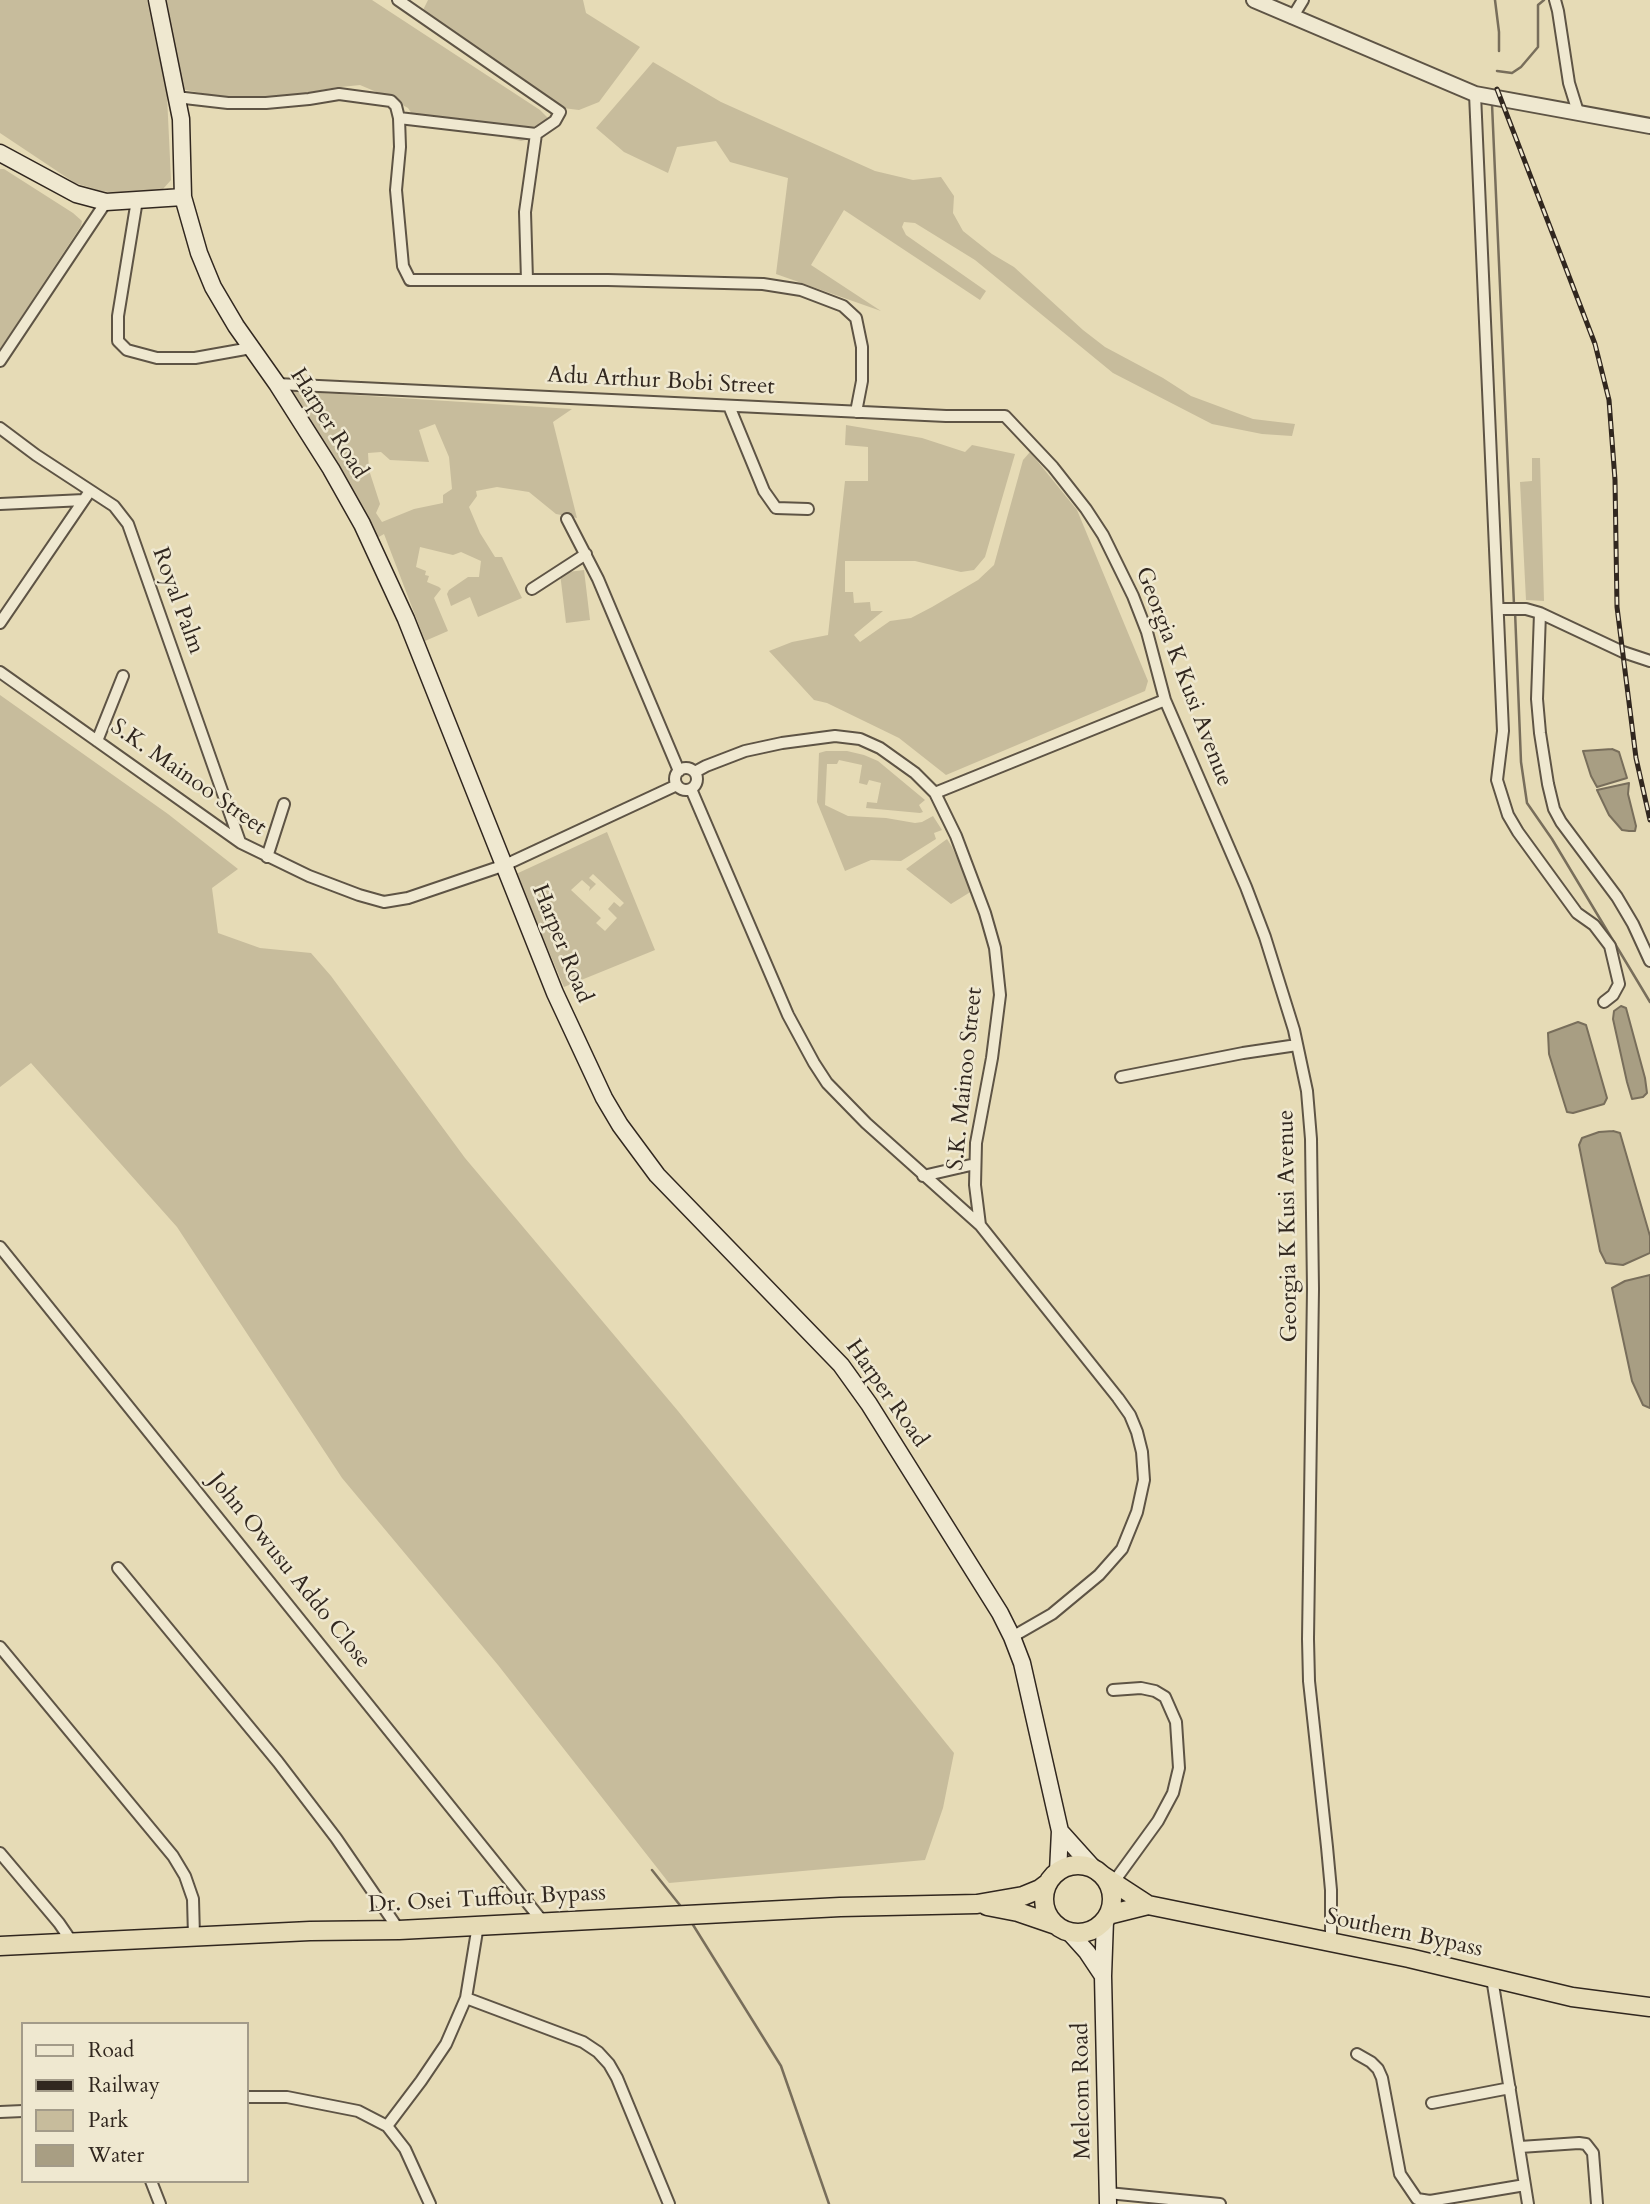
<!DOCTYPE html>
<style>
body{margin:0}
#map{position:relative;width:1650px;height:2204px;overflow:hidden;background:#e6dbb6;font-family:Cardo,serif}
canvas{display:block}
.legend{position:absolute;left:21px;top:2022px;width:228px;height:161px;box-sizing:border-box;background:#efe8d0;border:2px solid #a39b89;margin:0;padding:9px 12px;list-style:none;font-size:21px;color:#31271f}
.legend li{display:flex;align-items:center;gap:14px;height:35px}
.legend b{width:35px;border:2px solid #a39b89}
</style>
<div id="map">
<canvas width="1650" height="2204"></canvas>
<ul class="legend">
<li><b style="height:9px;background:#efe8d0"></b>Road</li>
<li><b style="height:9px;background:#31271f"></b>Railway</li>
<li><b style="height:19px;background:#c7bc9c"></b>Park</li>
<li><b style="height:19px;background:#a89e83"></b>Water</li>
</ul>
</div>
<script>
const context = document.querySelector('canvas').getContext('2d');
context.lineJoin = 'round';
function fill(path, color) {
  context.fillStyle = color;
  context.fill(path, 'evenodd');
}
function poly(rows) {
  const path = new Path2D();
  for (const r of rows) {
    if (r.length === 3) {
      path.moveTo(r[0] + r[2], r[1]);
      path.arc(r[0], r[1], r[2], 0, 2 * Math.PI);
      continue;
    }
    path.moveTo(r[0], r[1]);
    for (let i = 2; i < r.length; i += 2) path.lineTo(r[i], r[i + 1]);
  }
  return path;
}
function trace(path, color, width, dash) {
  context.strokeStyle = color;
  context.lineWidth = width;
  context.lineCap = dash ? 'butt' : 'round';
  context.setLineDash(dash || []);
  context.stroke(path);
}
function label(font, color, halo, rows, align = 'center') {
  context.font = font + ' Cardo,serif';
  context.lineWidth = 5;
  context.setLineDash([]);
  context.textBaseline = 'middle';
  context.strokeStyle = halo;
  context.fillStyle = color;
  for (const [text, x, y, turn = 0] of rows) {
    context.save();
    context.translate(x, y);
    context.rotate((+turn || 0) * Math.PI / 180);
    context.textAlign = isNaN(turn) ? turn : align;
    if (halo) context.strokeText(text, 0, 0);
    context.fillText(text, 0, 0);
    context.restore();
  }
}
fill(poly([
 [0,0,147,0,167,96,171,180,163,189,154,193,122,194,101,191,75,183,0,133],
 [162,0,372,0,540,110,549,119,538,137,521,141,467,128,416,120,408,108,386,96,360,85,332,88,285,97,247,98,222,97,181,89],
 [428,0,583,0,586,13,640,47,599,102,579,110,555,107,422,12],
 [653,62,721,102,875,171,913,180,941,177,954,196,953,213,963,231,992,254,1014,267,1083,330,1105,347,1163,378,1191,396,1253,419,1295,424,1292,436,1262,434,1212,424,1113,373,975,260,915,223,904,222,902,227,906,235,986,291,980,300,844,210,811,265,881,311,776,274,788,178,730,162,716,141,677,147,668,173,624,152,596,128],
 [0,169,4,169,73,213,82,221,81,226,0,349],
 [291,391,572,409,553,422,577,518,556,514,529,492,497,487,476,491,477,496,469,507,480,533,495,557,502,557,522,598,478,617,470,597,451,606,447,594,449,590,468,577,479,577,481,561,461,552,453,555,420,547,416,567,426,571,425,575,429,576,427,582,439,587,441,589,434,598,448,631,425,641,384,534,377,538],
 [435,424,449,457,452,489,443,495,443,503,414,509,382,522,376,513,380,504,369,470,368,453,381,452,390,460,429,462,419,430],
 [846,425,922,438,965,452,972,445,1015,454,985,557,974,570,961,572,915,561,845,561,845,592,853,592,854,603,870,602,871,611,883,611,854,635,860,642,890,621,911,618,932,607,978,580,994,565,1023,460,1030,452,1077,510,1148,681,1145,691,946,775,899,738,827,703,814,700,769,651,792,642,828,635,845,481,868,481,868,447,845,445],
 [1532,458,1540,458,1544,601,1526,600,1520,482,1532,481],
 [584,570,590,620,566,623,560,573],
 [0,695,168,814,238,869,212,888,218,933,260,948,311,953,331,976,465,1158,678,1411,954,1753,943,1808,925,1860,669,1883,498,1665,342,1478,177,1227,31,1063,0,1087],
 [826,751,847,751,864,755,878,761,925,800,919,805,923,812,920,813,866,808,867,802,877,803,881,783,869,780,867,785,859,783,862,765,839,760,837,764,827,764,825,805,848,816,886,818,915,823,922,822,933,816,942,830,934,833,936,839,901,861,871,860,845,871,817,802,819,753],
 [607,832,655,950,564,987,516,874],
 [593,874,624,903,620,907,614,902,608,909,617,918,605,931,596,923,601,918,571,890,582,880,590,887,589,891,596,884,589,878],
 [947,839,952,847,972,891,951,904,906,869]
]), '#c7bc9c');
const water = poly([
 [1612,749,1619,752,1627,778,1597,787,1591,776,1583,751,1612,749],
 [1629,783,1628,794,1636,826,1635,831,1629,831,1622,830,1609,815,1597,790,1629,783],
 [1621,1006,1626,1008,1645,1078,1647,1093,1643,1097,1632,1099,1627,1082,1613,1019,1614,1011,1621,1006],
 [1578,1022,1586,1025,1607,1098,1604,1104,1573,1113,1567,1112,1549,1054,1548,1033,1578,1022],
 [1613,1131,1620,1133,1650,1236,1650,1253,1623,1265,1606,1263,1600,1251,1579,1145,1582,1138,1599,1132,1613,1131],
 [1650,1275,1650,1408,1643,1405,1632,1381,1612,1288,1625,1281,1650,1275]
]);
fill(water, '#a89e83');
trace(water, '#786e5b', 2);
trace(poly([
 [1495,0,1499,32,1499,51],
 [1497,71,1512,73,1521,67,1538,47,1538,5,1544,0],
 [1492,104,1514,605],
 [1515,611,1521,762,1527,803,1552,839,1650,1002],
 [652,1870,683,1909],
 [690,1920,781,2066,829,2204]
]), '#786e5b', 2.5);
const minor = poly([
 [398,0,560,112,555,121,536,134,525,212,527,280],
 [1555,0,1558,11,1569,83,1578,112],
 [1292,18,1303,0],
 [1475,94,1503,731,1497,780,1508,815,1518,832,1577,913,1594,925,1610,946,1619,984,1613,995,1604,1002],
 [176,97,228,103,266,103,309,99,339,94,391,101,396,106,399,118,400,147,396,190,403,266,410,280,608,280,763,284,801,290,843,306,856,318,862,347,862,381,856,412],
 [399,118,536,134],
 [137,200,118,316,118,341,127,350,157,358,195,358,251,348],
 [0,361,106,202],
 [277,384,946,416,1005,416,1053,467,1086,509,1103,535,1133,596,1147,632,1165,700,1246,887,1265,937,1294,1030,1307,1091,1311,1139,1313,1289,1308,1639,1309,1681,1327,1847,1331,1890,1331,1943],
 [729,406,764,491,776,508,808,509],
 [0,428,36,455,114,506,128,524,240,842],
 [0,504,84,500],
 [567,519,598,579,679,771],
 [532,589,586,554],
 [1499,609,1526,609,1540,613,1623,652,1650,661],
 [1540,613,1537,699,1540,733,1548,784,1554,809,1561,822,1617,897,1633,924,1650,961],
 [0,623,90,491],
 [0,672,241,843,309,876,359,895,384,902,408,898,505,865,677,785],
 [97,741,123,676],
 [686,779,11],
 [695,772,706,766,745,751,782,743,835,736,860,739,880,748,915,773,935,793,956,836,985,913,995,948,1000,995,992,1058,976,1143,975,1185,980,1225],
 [691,789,788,1015,814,1063,827,1083,866,1123,980,1225,1118,1398,1130,1415,1137,1432,1142,1452,1144,1480,1137,1512,1122,1549,1099,1575,1052,1614,1012,1637],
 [935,793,1165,700],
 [267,857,284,804],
 [1121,1077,1243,1053,1297,1045],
 [923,1176,975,1164],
 [0,1247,543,1922],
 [118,1568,278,1762,336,1838,399,1930],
 [0,1647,173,1856,185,1876,193,1899,194,1936],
 [0,1853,59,1923,72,1942],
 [1113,1883,1158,1821,1173,1793,1179,1768,1176,1722,1165,1697,1155,1691,1141,1688,1113,1690],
 [1492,1978,1528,2204],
 [466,1998,583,2042,598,2052,609,2064,617,2078,669,2204],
 [1357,2054,1371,2062,1378,2069,1382,2078,1400,2174,1417,2199,1430,2201,1525,2185],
 [247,2097,287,2097,358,2111,387,2126,405,2149,430,2204],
 [1432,2103,1510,2088],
 [0,2112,23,2111],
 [387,2126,421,2081,446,2044,466,1998,478,1925],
 [1520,2147,1579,2143,1586,2144,1593,2153,1597,2204],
 [151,2181,160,2204],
 [1108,2193,1220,2204]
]);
const tertiary = poly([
 [1254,0,1475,94,1650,126]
]);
const secondary = poly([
 [157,0,181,119,183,197,199,253,213,287,236,326,277,384,331,469,362,524,406,619,555,993,604,1098,620,1125,657,1175,841,1365,869,1404,1000,1613,1012,1637,1022,1663,1060,1831,1058,1872],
 [0,153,76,194,106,202,183,197],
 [1060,1831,1096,1871],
 [1105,1920,1103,1976,1108,2204],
 [1069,1932,1087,1952,1103,1976]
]);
const trunk = poly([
 [1078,1899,34],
 [1102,1875,1148,1905,1409,1958,1572,1997,1650,2007],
 [987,1906,1018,1912,1056,1925],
 [1108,1915,1148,1905],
 [0,1946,310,1931,399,1930,840,1907,977,1904,1023,1896,1040,1889,1048,1883]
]);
trace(minor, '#5e5445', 14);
trace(tertiary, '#5e5445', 18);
trace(secondary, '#31271f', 19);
trace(trunk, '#31271f', 21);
trace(minor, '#efe8d0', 10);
trace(tertiary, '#efe8d0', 14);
trace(secondary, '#efe8d0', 16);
trace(trunk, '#e6dbb6', 18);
const rail = poly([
 [1497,89,1595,344,1609,400,1615,480,1617,607,1636,758,1650,820]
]);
trace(rail, '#31271f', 5);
trace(rail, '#efe8d0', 2.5, [8]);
label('23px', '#31271f', '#efe8d0', [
 ["Adu Arthur Bobi Street",661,382,3],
 ["Harper Road",328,424,58],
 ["Royal Palm",177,601,70],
 ["Georgia K Kusi Avenue",1183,677,69],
 ["S.K. Mainoo Street",188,778,35],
 ["Harper Road",561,944,68],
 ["S.K. Mainoo Street",966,1079,-84],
 ["Georgia K Kusi Avenue",1289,1226,-91],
 ["Harper Road",886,1394,55],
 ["John Owusu Addo Close",289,1571,51],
 ["Dr. Osei Tuffour Bypass",487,1900,-3],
 ["Southern Bypass",1404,1934,12],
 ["Melcom Road",1083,2091,-91]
]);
</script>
